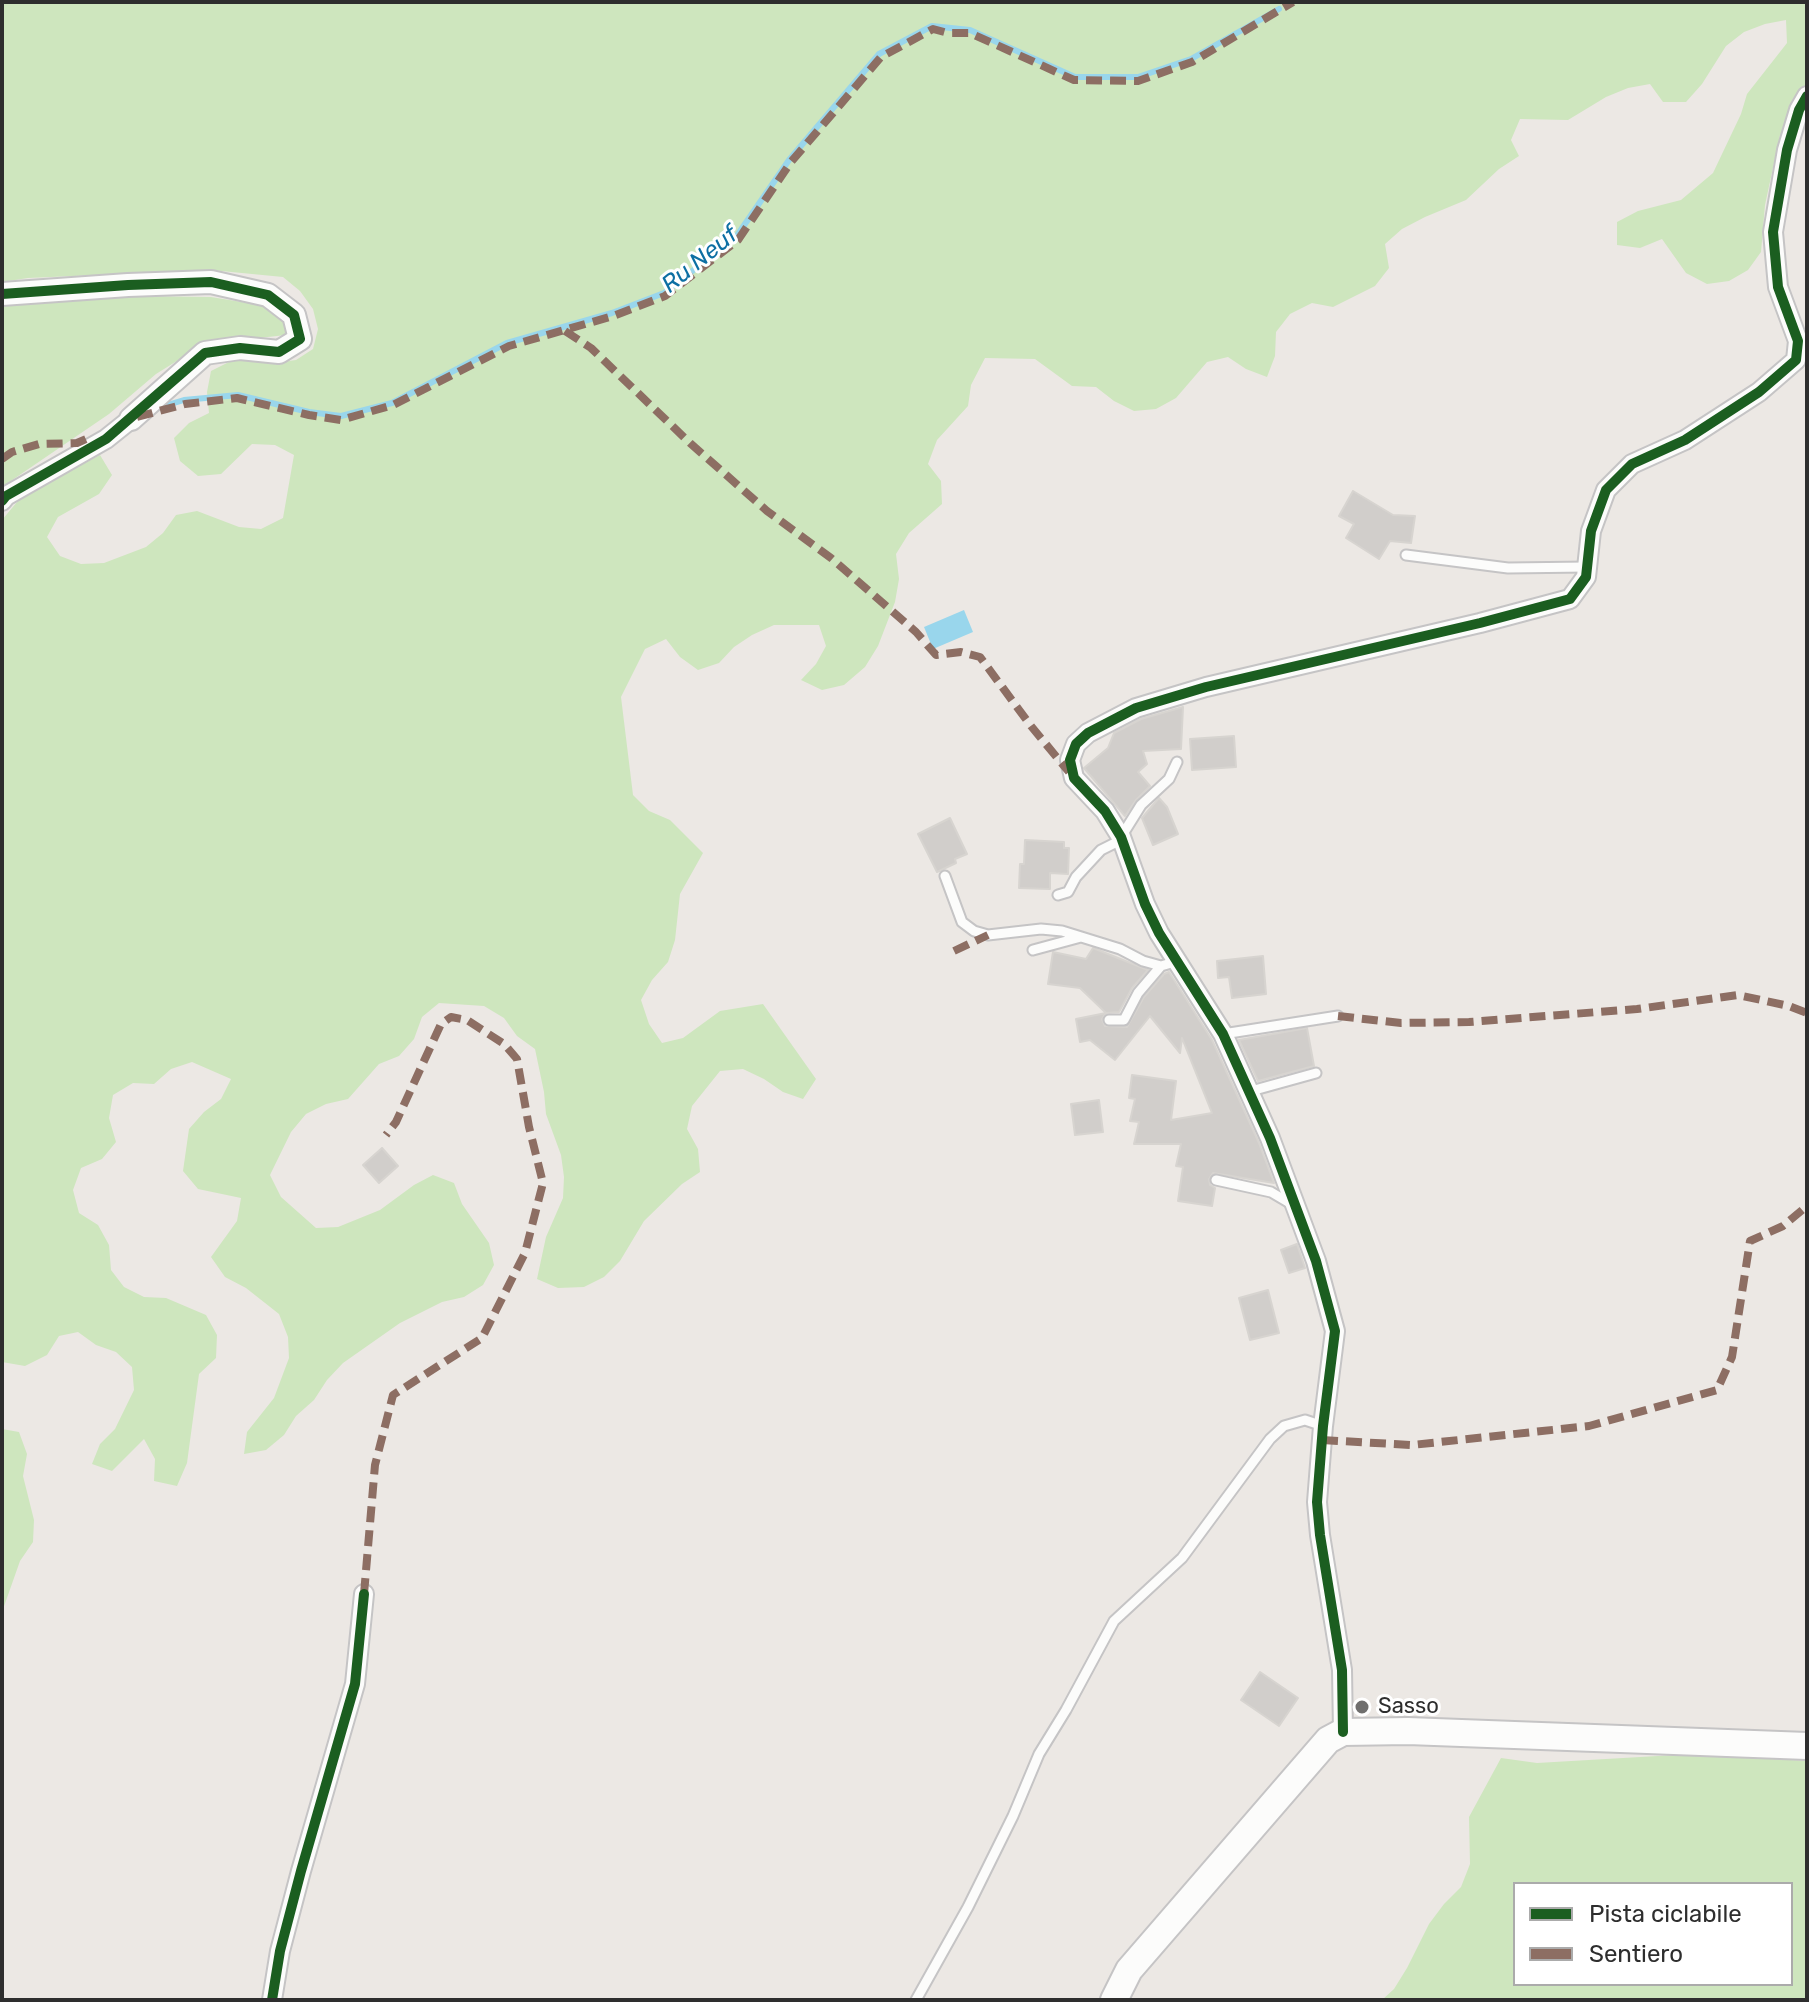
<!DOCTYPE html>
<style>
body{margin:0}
#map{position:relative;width:1809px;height:2002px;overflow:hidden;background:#ece8e4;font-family:Rubik,sans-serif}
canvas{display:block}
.frame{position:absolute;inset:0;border:4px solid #2e2e2e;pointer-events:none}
.legend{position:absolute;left:1513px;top:1882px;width:280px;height:104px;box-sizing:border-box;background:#fff;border:2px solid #ababab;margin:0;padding:10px 14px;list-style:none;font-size:24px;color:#2e2e2e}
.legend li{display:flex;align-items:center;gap:16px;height:40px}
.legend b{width:40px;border:2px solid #ababab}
</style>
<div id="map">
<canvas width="1809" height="2002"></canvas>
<div class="frame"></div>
<ul class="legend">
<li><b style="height:10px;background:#1b5e20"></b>Pista ciclabile</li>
<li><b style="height:10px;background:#8d6e63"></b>Sentiero</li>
</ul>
</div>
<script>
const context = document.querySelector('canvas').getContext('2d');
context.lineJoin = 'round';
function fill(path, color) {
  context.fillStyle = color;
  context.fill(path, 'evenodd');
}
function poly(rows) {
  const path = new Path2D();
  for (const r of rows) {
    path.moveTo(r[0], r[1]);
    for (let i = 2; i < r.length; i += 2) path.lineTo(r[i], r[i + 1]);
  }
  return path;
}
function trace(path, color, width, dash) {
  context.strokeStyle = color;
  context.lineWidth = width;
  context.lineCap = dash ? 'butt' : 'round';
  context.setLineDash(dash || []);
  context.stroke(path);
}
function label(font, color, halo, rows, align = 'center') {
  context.font = font + ' Rubik,sans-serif';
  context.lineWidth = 6;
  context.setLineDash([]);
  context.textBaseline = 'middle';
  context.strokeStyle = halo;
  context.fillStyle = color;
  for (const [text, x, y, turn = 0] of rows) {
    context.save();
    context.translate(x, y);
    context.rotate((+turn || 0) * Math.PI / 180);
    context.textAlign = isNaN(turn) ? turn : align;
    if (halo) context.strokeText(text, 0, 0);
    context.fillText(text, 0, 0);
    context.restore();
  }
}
fill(poly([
 [2,2,1807,2,1807,129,1780,135,1765,205,1761,252,1748,270,1729,281,1707,284,1686,273,1662,239,1640,248,1617,245,1617,222,1638,211,1681,200,1713,173,1741,114,1747,94,1787,43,1786,20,1765,24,1744,32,1726,46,1702,84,1686,102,1663,102,1650,84,1628,88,1606,97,1568,120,1520,119,1511,140,1519,156,1499,169,1466,200,1425,217,1402,229,1385,244,1389,268,1375,286,1333,307,1312,303,1290,314,1276,332,1275,356,1267,377,1246,369,1228,357,1207,362,1176,398,1156,409,1134,411,1114,401,1096,387,1072,386,1035,359,985,358,971,385,968,406,937,440,928,464,941,481,942,504,909,533,896,554,899,579,895,602,878,646,865,667,844,685,822,690,801,680,816,664,826,646,819,625,774,625,752,635,734,647,719,663,698,670,680,657,666,639,645,649,621,697,633,795,649,811,670,820,703,853,680,894,675,940,668,962,652,980,641,1000,649,1024,662,1043,683,1038,720,1011,763,1004,816,1079,803,1099,783,1092,764,1079,743,1069,720,1071,692,1106,687,1129,698,1149,700,1172,682,1184,644,1221,620,1261,604,1277,584,1287,558,1288,537,1279,546,1237,563,1198,564,1177,561,1155,546,1114,544,1092,535,1049,517,1036,504,1018,484,1006,439,1003,422,1017,414,1039,399,1056,379,1064,348,1099,326,1104,306,1114,291,1132,270,1175,281,1197,316,1228,338,1227,380,1210,414,1185,433,1175,454,1183,462,1204,489,1243,494,1265,483,1285,464,1297,442,1302,400,1323,343,1363,327,1380,314,1400,296,1416,284,1435,266,1450,244,1454,247,1432,274,1398,289,1358,288,1337,279,1314,246,1288,225,1277,211,1257,237,1221,241,1198,198,1189,183,1171,189,1129,204,1112,221,1099,231,1079,192,1062,171,1069,154,1084,133,1083,113,1095,109,1118,116,1142,102,1159,81,1168,73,1190,79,1213,98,1225,109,1245,111,1270,124,1287,144,1297,166,1298,206,1315,217,1335,216,1358,199,1374,187,1463,177,1486,154,1481,155,1459,144,1439,112,1471,92,1464,100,1444,115,1429,134,1390,132,1367,116,1352,96,1345,78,1332,59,1336,47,1355,25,1366,2,1362,2,520,22,496,100,455,112,475,99,494,58,517,47,537,60,556,81,564,104,563,146,547,163,533,176,515,197,511,239,527,261,529,283,518,294,455,275,445,252,444,221,474,198,476,180,461,174,438,189,423,209,413,207,392,211,371,231,361,254,358,274,363,296,360,313,349,318,329,313,309,300,291,283,277,211,270,28,278,2,282],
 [133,296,211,297,266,306,285,321,286,335,204,344,156,374,109,414,2,487,2,306],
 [2,1429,19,1432,27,1454,23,1476,34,1520,33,1542,20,1561,2,1612],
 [1692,1754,1807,1761,1807,2000,1382,2000,1394,1989,1407,1968,1429,1924,1444,1904,1461,1887,1470,1864,1469,1817,1501,1758,1537,1763],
 [1515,1884,1791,1884,1791,1984,1515,1984]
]), '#cee6be');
fill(poly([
 [964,610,973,632,933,649,924,627]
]), '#99d6ec');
trace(poly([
 [154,409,184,400,238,395,309,412,341,416,392,403,507,343,612,313,664,293,736,237,789,160,879,54,932,26,970,30,1075,77,1138,77,1191,59,1279,9]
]), '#99d6ec', 6);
const building = poly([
 [1353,491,1393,515,1415,516,1411,543,1390,541,1379,559,1346,538,1354,524,1339,516,1353,491],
 [1183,707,1181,749,1143,751,1147,764,1138,772,1150,786,1136,800,1125,816,1084,768,1108,748,1114,733,1141,719,1183,707],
 [1234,736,1236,767,1192,770,1190,739,1234,736],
 [1159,798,1167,807,1178,834,1153,845,1142,818,1159,798],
 [950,818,967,854,955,859,956,863,937,872,918,834,950,818],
 [1025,840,1064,842,1064,848,1069,848,1068,874,1050,873,1050,889,1019,888,1020,864,1024,864,1025,840],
 [1093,948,1148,970,1132,988,1119,1012,1106,1013,1080,988,1048,984,1053,952,1086,959,1093,948],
 [1263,956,1266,994,1232,998,1229,977,1218,978,1217,961,1263,956],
 [1169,972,1212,1040,1259,1143,1274,1183,1213,1173,1209,1179,1210,1185,1215,1188,1212,1206,1178,1201,1183,1167,1176,1166,1181,1144,1134,1144,1139,1122,1130,1121,1135,1099,1129,1098,1132,1075,1176,1081,1171,1120,1212,1113,1182,1038,1180,1053,1150,1016,1115,1060,1090,1040,1080,1042,1076,1019,1106,1013,1102,1019,1105,1026,1127,1027,1144,997,1164,974,1169,972],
 [1307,1028,1314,1066,1258,1081,1239,1040,1307,1028],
 [1099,1100,1103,1132,1075,1135,1071,1104,1099,1100],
 [382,1148,398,1166,379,1183,363,1165,382,1148],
 [1297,1244,1305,1268,1289,1273,1281,1250,1297,1244],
 [1268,1290,1279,1333,1250,1340,1239,1298,1268,1290],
 [1260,1672,1298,1698,1279,1726,1241,1700,1260,1672]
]);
fill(building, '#d1cecb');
trace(building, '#d7d4d0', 2);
const service = poly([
 [1406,555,1508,568,1587,567],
 [1121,837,1141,805,1169,779,1177,762],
 [945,876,962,922,974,931,988,935,1041,929,1062,931,1120,949,1143,961,1161,966,1178,961],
 [1058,895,1068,892,1076,877,1101,850,1123,839],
 [1033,950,1081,937],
 [1109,1020,1124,1020,1138,993,1161,966],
 [1223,1034,1338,1016],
 [1251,1091,1316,1073],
 [1216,1180,1271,1192,1293,1205],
 [916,2000,968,1907,1013,1816,1039,1754,1066,1710,1114,1621,1182,1558,1270,1439,1284,1426,1305,1420,1323,1426]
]);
const minor = poly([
 [2,501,6,496,106,439,131,419],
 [1343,1732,1342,1670,1320,1535,1317,1502,1323,1426,1335,1331,1316,1261,1270,1138,1223,1034,1159,933,1145,904,1121,837,1105,811,1074,778,1070,760,1076,744,1088,733,1136,708,1206,687,1480,623,1570,599,1586,577,1591,531,1606,490,1632,464,1685,440,1759,392,1796,360,1798,341,1778,287,1773,232,1787,150,1799,110,1807,96],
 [272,2000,280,1951,301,1871,355,1684,364,1594]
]);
const tertiary = poly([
 [2,294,128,285,211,282,268,295,294,315,300,339,279,352,240,348,205,353,131,419]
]);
const secondary = poly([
 [1114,2000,1129,1970,1328,1740,1343,1732,1408,1731,1807,1746]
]);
trace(service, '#c5c4c5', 13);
trace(minor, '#c5c4c5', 22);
trace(tertiary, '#c5c4c5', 26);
trace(secondary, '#c5c4c5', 30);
trace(service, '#fcfcfb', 9);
trace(minor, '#fcfcfb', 18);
trace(tertiary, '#fcfcfb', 22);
trace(secondary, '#fcfcfb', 26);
trace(poly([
 [565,331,591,348,690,443,767,511,831,558,916,632,936,655,961,652,980,657,1031,726,1069,772],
 [137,417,185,404,237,398,309,415,341,420,393,405,509,346,613,316,665,296,738,240,791,162,881,57,933,29,948,33,970,33,1074,80,1138,81,1192,62,1293,2],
 [2,459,12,452,39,444,77,443,93,436],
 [954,951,988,935],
 [1338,1016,1401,1023,1469,1022,1637,1009,1738,995,1789,1006,1807,1013],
 [1322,1440,1412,1445,1589,1426,1717,1390,1732,1357,1750,1241,1783,1226,1807,1206],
 [364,1594,375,1465,393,1395,482,1338,525,1253,543,1183,529,1127,517,1059,504,1044,467,1020,451,1017,441,1024,396,1122,386,1135]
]), '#8d6e63', 8, [16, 8]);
trace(poly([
 [2,294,128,285,211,282,268,295,294,315,300,339,279,352,240,348,205,353,106,439,6,496,2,501],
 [1343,1732,1342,1670,1320,1535,1317,1502,1323,1426,1335,1331,1316,1261,1270,1138,1223,1034,1159,933,1145,904,1121,837,1105,811,1074,778,1070,760,1076,744,1088,733,1136,708,1206,687,1480,623,1570,599,1586,577,1591,531,1606,490,1632,464,1685,440,1759,392,1796,360,1798,341,1778,287,1773,232,1787,150,1799,110,1807,96],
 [272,2000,280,1951,301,1871,355,1684,364,1594]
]), '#1b5e20', 10);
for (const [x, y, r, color] of [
 [1362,1707,8,"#706f6e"]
]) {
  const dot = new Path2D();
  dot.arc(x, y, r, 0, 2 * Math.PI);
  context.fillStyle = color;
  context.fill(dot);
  trace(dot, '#fff', 3);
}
label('22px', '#2e2e2e', '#fff', [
 ["Sasso",1378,1707]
], 'left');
label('italic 24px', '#0d6fa3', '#fff', [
 ["Ru Neuf",700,260,-39]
]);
</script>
